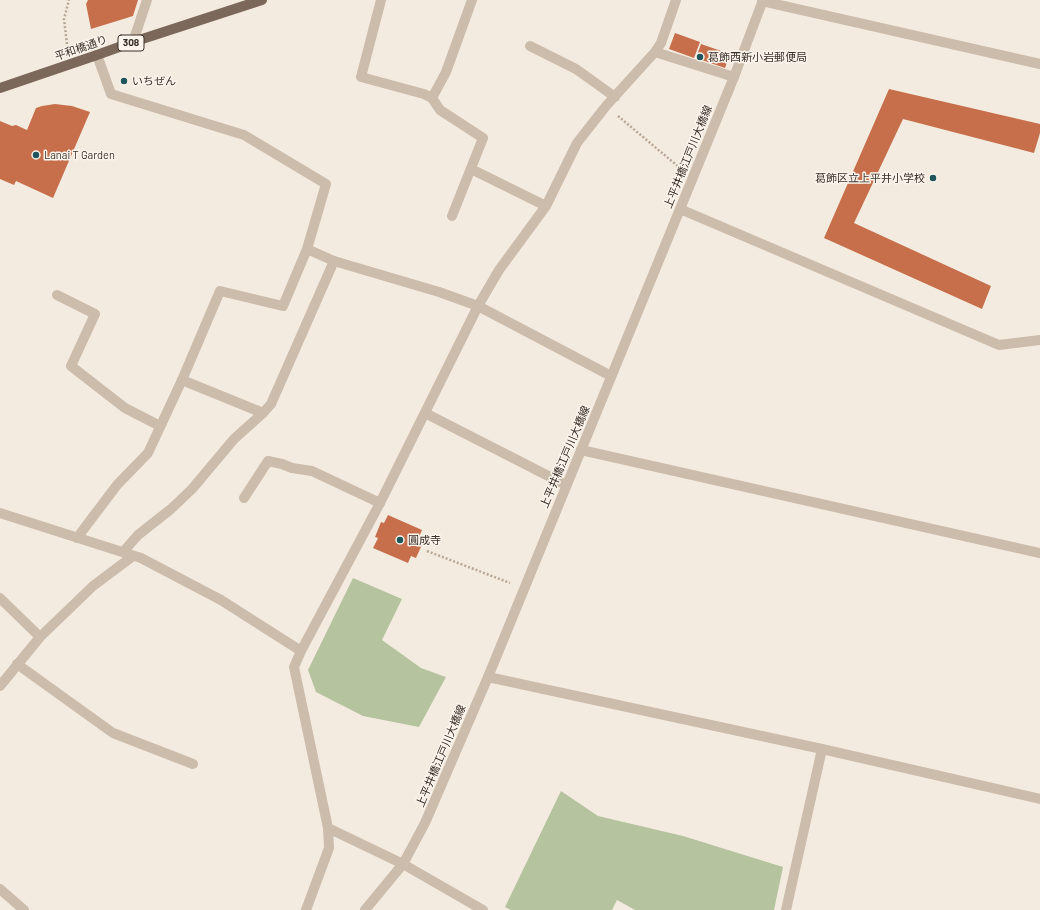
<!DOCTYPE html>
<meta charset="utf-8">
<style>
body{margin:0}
canvas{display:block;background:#f4ebe0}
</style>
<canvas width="1040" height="910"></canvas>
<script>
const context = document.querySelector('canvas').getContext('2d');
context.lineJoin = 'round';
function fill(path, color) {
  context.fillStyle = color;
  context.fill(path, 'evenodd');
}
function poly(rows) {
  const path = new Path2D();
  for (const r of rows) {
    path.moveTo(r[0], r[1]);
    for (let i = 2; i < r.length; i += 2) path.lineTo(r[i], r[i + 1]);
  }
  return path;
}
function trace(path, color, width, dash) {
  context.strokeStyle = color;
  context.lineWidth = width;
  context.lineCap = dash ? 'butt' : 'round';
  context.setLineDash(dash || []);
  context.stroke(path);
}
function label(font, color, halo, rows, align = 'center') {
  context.font = font + ' Barlow,"Noto Sans JP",sans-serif';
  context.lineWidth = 3;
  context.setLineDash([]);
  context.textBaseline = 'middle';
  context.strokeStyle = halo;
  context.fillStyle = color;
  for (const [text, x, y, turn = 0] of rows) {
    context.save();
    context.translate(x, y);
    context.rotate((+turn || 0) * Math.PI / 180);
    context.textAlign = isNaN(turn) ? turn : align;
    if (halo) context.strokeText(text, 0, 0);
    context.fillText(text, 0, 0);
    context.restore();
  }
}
fill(poly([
 [353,578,402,599,382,640,421,668,446,677,419,727,363,716,316,692,308,670],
 [561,791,598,816,683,836,783,867,774,910,635,910,617,900,612,910,511,910,505,907]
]), '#b5c39f');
fill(poly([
 [88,0,138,0,133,16,91,29,86,4],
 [675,33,700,42,694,58,669,49],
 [701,44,730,54,725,68,696,58],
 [889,89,1040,124,1040,133,1034,153,903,119,854,223,991,286,982,309,824,238],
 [55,104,72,106,90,112,53,198,16,181,14,185,0,179,0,121,12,126,16,125,27,130,36,108,42,106],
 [388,515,422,530,419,537,424,540,416,558,411,556,408,563,373,548,378,538,375,537,381,522,384,523]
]), '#c76f4a');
trace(poly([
 [67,44,64,19,69,0],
 [618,116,680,168],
 [427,551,510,583]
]), '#b8a695', 2.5, [2, 2]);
trace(poly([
 [432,98,446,72,472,0],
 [57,295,95,314,71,366,125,408,160,426],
 [182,380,263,413],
 [244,498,268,461,282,464,292,468,312,471,380,503],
 [123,552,138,535,171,509,192,489,234,439,263,413,271,404,334,261],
 [17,664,113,733,193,764],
 [306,910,329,848,328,828]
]), '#ccbcab', 10);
trace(poly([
 [381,0,361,77,424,94,432,98,440,110,483,138,452,216],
 [762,1,1040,64],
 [133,42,147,0],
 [530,46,576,69,615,97],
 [655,52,734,77],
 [471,169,546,206],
 [307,249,334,261,439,292,478,306,611,376],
 [425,413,566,485],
 [581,450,1040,553],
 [0,513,141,558,221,600,301,651],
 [77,538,117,485,148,453,182,380,220,291,283,306,307,249,326,184,244,135,111,94,97,55],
 [0,598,40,637,0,686],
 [40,637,93,586,133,556],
 [488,677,822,749,1040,799],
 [0,889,24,910],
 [483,910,403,864,328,828,294,667,301,651,380,503,478,306,499,270,546,206,577,143,606,106,655,52,661,43,676,0],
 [786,910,822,749]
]), '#ccbcab', 10);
trace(poly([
 [680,209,999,345,1040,340],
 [365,910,403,864,425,823,488,677,680,209,734,77,763,0]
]), '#ccbcab', 10);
trace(poly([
 [0,88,97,55,133,42,262,0]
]), '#7c685b', 10);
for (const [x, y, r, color] of [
 [700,57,4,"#1f565d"],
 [124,81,4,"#1f565d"],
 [36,155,4,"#1f565d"],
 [933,178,4,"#1f565d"],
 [400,540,4,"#1f565d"]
]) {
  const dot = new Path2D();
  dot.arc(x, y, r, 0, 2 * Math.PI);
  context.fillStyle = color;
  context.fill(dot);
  trace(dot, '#fbf5ed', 1.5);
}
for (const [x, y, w] of [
 [131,43,26]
]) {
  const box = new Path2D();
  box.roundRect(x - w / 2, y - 8, w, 16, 3);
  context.fillStyle = '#fbf5ed';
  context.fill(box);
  trace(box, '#3a302a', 1);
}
label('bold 10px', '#3a302a', null, [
 ["308",131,43]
]);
label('11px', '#3a302a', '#fbf5ed', [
 ["平和橋通り",81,48,-19],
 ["上平井橋江戸川大橋線",688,157,-68],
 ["上平井橋江戸川大橋線",565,457,-67],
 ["上平井橋江戸川大橋線",441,756,-67]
]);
label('11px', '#3a302a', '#fbf5ed', [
 ["葛飾西新小岩郵便局",708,57],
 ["いちぜん",132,81],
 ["Lanai T Garden",44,155],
 ["葛飾区立上平井小学校",925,178,"right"],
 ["圓成寺",408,540]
], 'left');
</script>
